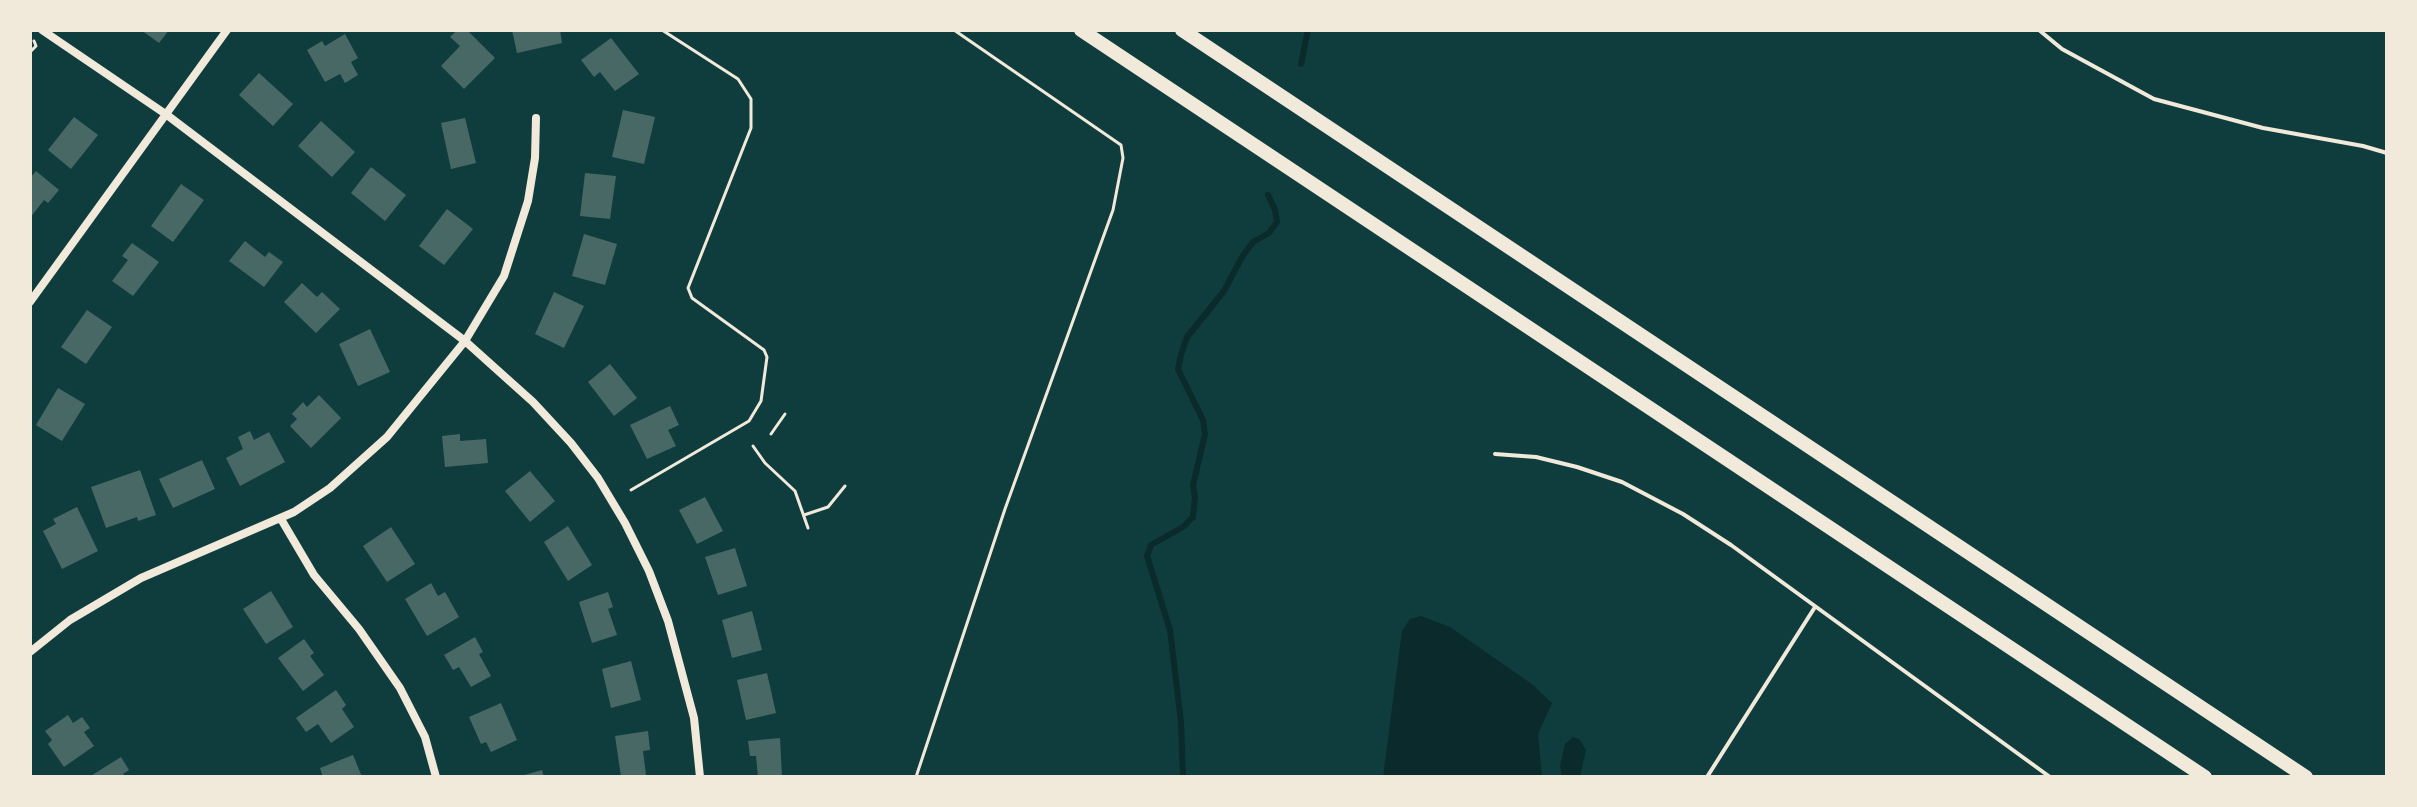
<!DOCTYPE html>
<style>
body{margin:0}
#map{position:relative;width:2417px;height:807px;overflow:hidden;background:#0f3d3e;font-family:Spectral,serif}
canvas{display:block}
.frame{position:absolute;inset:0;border:32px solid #f1e9da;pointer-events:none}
</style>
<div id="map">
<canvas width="2417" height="807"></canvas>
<div class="frame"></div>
</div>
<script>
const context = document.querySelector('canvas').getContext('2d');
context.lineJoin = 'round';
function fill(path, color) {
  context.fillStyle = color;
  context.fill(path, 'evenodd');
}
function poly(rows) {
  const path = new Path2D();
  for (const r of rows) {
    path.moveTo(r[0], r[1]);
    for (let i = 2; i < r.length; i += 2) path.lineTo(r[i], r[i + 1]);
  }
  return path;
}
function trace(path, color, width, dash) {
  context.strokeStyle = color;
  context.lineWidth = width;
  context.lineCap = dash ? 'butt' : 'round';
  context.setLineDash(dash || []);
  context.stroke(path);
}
fill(poly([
 [1421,616,1450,627,1533,685,1552,703,1538,734,1542,777,1383,777,1402,631,1410,619],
 [1573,737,1579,739,1586,750,1580,777,1562,777,1560,766,1565,744]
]), '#0a2a2b');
trace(poly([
 [1301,64,1308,30],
 [1183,777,1181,722,1170,630,1147,556,1151,545,1183,527,1193,517,1195,497,1193,485,1205,434,1203,420,1178,369,1181,355,1187,337,1224,291,1242,257,1253,242,1269,233,1277,222,1275,210,1268,195]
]), '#0a2a2b', 6);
fill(poly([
 [141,30,169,30,159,43],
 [457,30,467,30,495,58,464,89,441,66,460,46,450,37],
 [512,30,560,30,562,43,517,53],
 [345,34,358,58,351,62,358,75,345,83,340,74,325,82,307,50,322,41,325,46],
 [611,38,639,74,615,91,600,72,594,77,581,60],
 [259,73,293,104,273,126,239,95],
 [623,110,655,117,644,164,612,157],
 [74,117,98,135,71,169,48,150],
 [465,118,476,163,451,169,441,123],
 [321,121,355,152,332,177,298,146],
 [371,167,406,195,385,221,351,193],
 [36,171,59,190,48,203,44,200,30,218,30,178],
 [585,173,616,176,610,219,580,216],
 [181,184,204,200,173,242,151,226],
 [447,209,473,229,444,265,419,246],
 [584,234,617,244,605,285,572,276],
 [245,241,265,257,269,252,283,262,264,287,229,261],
 [132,243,159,262,133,296,112,281,128,260,122,256],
 [302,283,317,297,322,292,340,309,316,333,284,302],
 [554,292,584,306,564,348,535,334],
 [87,310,112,327,86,364,61,347],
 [370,329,390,372,358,386,339,344],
 [610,364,637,398,614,416,588,382],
 [58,388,85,404,62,441,36,425],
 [319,395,341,418,311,448,290,426,297,419,292,414,303,402,307,407],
 [670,406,679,425,668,430,676,446,647,459,630,425],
 [250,431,254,440,269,432,285,462,240,486,226,458,243,449,238,437],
 [460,434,460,441,486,439,488,463,445,467,442,436],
 [202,460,215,489,173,508,159,479],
 [140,470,156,515,138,521,137,517,106,528,91,487],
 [530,471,555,501,530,522,505,491],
 [705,497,723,531,697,544,679,510],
 [77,507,98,551,62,569,43,531,56,524,53,519],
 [568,526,592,565,568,581,544,542],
 [391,527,415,564,387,582,363,546],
 [735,548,747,586,718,595,705,557],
 [431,583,438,596,445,592,459,617,427,636,405,599],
 [271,591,293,627,266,644,243,609],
 [608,592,613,607,608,609,617,635,592,643,579,602],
 [752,611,762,650,732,658,722,620],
 [475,637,483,652,479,654,491,676,471,687,459,667,453,670,444,655],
 [304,639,314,653,310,656,324,675,303,691,278,658],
 [631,661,641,700,611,708,602,669],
 [767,673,776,713,746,720,737,680],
 [336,690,346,705,342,709,354,727,331,743,318,724,306,732,296,718],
 [501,703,517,740,491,752,486,742,481,744,469,717],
 [68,715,73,723,82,717,90,728,84,732,94,746,64,767,48,744,52,740,45,731],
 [648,731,650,750,643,751,646,775,621,777,615,736],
 [780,738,782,777,758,777,756,756,750,756,748,741],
 [353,755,362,777,323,777,320,768],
 [121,757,129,770,123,774,125,777,89,777],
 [542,770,544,777,521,777,521,776]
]), '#486865');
trace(poly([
 [30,52,36,46,34,41],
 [771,434,785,414],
 [753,446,765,463,795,491,808,528],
 [631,490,749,421,761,401,767,357,764,350,692,298,688,288,751,128,751,99,738,79,662,30],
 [804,515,828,507,845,486],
 [916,777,1005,509,1113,210,1123,158,1121,145,954,30]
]), '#f1e9da', 3);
trace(poly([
 [2039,30,2062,49,2154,99,2263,128,2363,146,2387,153],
 [1495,454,1536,457,1577,467,1622,482,1683,514,1731,545,2050,777],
 [1707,777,1815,607]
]), '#f1e9da', 4);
trace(poly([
 [42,30,167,115,465,341,533,402,571,443,598,478,625,523,649,571,668,621,694,718,700,777],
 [30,302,227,30],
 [281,519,314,575,359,629,400,688,425,737,436,777],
 [30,652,70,620,141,578,294,512,330,488,387,437,465,341,504,276,528,201,535,158,536,118]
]), '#f1e9da', 8);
trace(poly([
 [1081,30,2205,777],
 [1182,30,2306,777]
]), '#f1e9da', 14);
</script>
